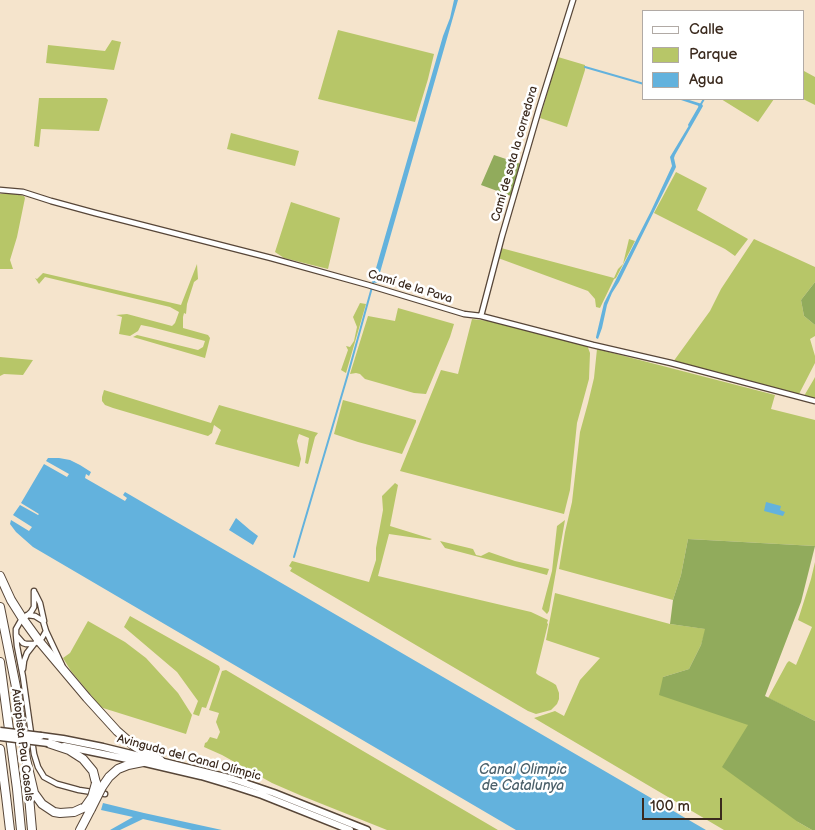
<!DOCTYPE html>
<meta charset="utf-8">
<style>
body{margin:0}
#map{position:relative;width:815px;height:830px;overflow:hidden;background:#f5e4cc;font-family:"Balsamiq Sans",sans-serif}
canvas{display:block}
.legend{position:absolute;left:642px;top:10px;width:162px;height:90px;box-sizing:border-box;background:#fff;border:1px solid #b1aaa5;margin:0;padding:6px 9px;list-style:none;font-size:15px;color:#3b2a1e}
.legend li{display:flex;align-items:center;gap:10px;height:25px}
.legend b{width:25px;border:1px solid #b1aaa5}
.scale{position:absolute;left:642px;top:798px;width:80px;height:22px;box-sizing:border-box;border:2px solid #3b2a1e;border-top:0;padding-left:6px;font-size:15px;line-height:18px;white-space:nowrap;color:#3b2a1e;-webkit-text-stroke:4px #fff;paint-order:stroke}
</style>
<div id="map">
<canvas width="815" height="830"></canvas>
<ul class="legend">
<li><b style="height:6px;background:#fff"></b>Calle</li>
<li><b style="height:14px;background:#b7c668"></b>Parque</li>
<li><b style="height:14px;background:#63b2dd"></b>Agua</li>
</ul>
<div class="scale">100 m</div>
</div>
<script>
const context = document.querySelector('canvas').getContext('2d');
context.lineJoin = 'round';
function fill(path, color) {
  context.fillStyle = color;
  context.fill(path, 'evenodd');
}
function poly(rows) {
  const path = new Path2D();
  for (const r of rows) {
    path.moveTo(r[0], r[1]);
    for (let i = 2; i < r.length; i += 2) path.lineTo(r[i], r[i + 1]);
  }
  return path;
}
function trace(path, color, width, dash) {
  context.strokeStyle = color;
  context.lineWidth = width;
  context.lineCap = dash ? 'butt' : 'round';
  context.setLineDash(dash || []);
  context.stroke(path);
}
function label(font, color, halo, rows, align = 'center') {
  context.font = font + ' "Balsamiq Sans",sans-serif';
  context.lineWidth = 5;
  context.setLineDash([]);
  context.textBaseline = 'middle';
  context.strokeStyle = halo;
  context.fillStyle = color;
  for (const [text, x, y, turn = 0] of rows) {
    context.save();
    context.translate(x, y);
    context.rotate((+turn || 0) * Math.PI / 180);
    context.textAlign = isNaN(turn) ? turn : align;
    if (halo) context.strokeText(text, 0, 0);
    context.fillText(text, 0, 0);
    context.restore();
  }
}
fill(poly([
 [338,30,434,54,428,79,415,122,318,99],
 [112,40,121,42,114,70,46,63,48,45,105,51],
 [558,57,585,65,585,70,567,127,540,118],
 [804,71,815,77,815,105,803,99,804,99],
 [39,98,106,98,108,100,99,131,41,129,39,147,34,146],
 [721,99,774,99,758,122],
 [231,133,299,151,295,166,227,149],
 [676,172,707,188,697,210,748,239,735,256,725,249,654,213],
 [9,193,24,196,25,198,17,237,10,260,13,269,0,269,0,194],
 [291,202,340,218,328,269,284,258,275,252],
 [629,239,635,241,616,278,614,279,600,308,596,307,595,299,588,291,498,258,501,248,614,278,618,269,623,264],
 [754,239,815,267,815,282,801,300,804,316,815,325,815,336,810,339,815,356,815,363,799,394,673,362,710,311,721,289],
 [197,264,198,279,194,282,187,304,186,314,184,313,183,317,183,328,208,335,210,338,205,358,133,337,137,335,198,350,203,347,205,341,151,327,141,325,138,331,130,336,119,334,122,317,116,315,127,314,172,326,175,323,179,312,170,307,45,277,39,284,35,278,37,279,43,273,181,305],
 [360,303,366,304,346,373,341,370,348,350,346,346,350,347,354,341,357,327,353,317],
 [398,308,454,324,450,337,426,394,414,393,365,379,360,374,356,373,350,374,368,316,395,321],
 [472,319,497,322,587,345,590,353,589,379,577,423,570,490,564,514,400,471,441,370,458,374],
 [597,349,775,395,771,409,815,420,815,546,688,539,681,575,673,600,559,569,565,532,572,502,580,432,588,403,594,378],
 [0,357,33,360,23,375,4,374,0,376],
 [815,377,815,399,804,396,814,379],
 [104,390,211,423,219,405,318,433,315,437,308,464,305,463,309,438,299,434,297,441,301,459,299,467,215,444,221,430,214,425,212,433,208,436,113,408,105,405,102,401,102,397],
 [343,400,416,420,416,422,402,454,358,442,334,434],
 [395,483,398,485,390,526,432,539,430,540,389,534,378,576,531,612,548,620,547,623,548,624,536,673,538,675,553,683,556,685,559,693,559,699,557,704,551,710,536,714,528,711,290,571,292,568,289,566,292,561,369,582,376,560,376,548,383,510,382,496],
 [565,520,549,611,547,614,542,609,552,571,557,526],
 [440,541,473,549,476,555,481,556,489,552,515,561,549,569,547,575,445,548],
 [815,562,815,721,768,698,787,663,789,661,796,665,812,627,798,620,811,579],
 [555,593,670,624,706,629,701,645,689,669,663,677,749,725,798,822,812,830,724,830,534,718,555,711,564,716,580,680,600,658,546,640],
 [130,616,219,666,220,669,206,708,202,707,199,716,193,714,198,701,177,672,124,627],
 [88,621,125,642,146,658,178,693,192,715,186,734,103,708,100,706,71,671,63,658,70,653],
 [226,670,363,751,498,830,387,830,302,796,272,783,222,755,204,747,205,743,207,742,210,737,217,739,220,732,216,722,219,713,209,710,222,671]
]), '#b7c668');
fill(poly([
 [494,155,521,164,511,196,481,185],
 [815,282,815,325,804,316,801,300],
 [688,539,815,546,801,602,765,696,815,721,815,830,812,830,798,822,722,767,748,725,659,695,663,677,689,669,701,645,705,629,670,624,673,600,681,575]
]), '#91ab5c');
fill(poly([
 [454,0,458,0,377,283,372,282,443,36,450,18],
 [678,99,686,99,702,104,703,106,675,155,674,158,676,167,619,282,612,293,607,305,602,328,598,339,596,338,596,337,604,303,651,211,672,166,670,157,700,107,699,106],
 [48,458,59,458,70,460,80,465,91,472,89,476,86,474,85,478,125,501,127,498,123,495,125,492,706,830,516,830,33,547,16,532,10,524,11,520,29,531,32,527,13,515,20,505,38,515,39,514,21,503,44,464,67,477,69,474,46,461],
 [766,502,781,506,780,510,785,512,783,516,764,511],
 [236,518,250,530,258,536,253,545,229,530],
 [103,803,144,813,222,830,192,830,143,819,120,830,110,830,133,817,101,810]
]), '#63b2dd');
trace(poly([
 [585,67,644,84],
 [701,104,704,99],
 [689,125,700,106,699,106],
 [294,557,348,374,374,280]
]), '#63b2dd', 2);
const street = poly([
 [0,190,23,192,51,201,95,213,271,258,368,285,464,314,481,316,593,345,671,363,815,401],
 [481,316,502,236,539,109,573,0],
 [35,593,40,603,44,621],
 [27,615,35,616,43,621,46,631,62,665],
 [16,635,17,646,23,677,34,754,38,767,44,777,57,784,79,790,105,794],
 [34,644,26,644,23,643,16,635,16,629,20,622,31,612,34,607,34,591],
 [23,669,24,661,27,653,34,644,42,638,46,631]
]);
const secondary = poly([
 [41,736,63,739,103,747,233,779,274,793,367,830],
 [64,746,137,761,201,776,231,785,262,795,350,830]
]);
const highway = poly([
 [0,576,11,600,23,619,39,641,87,698,117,731,133,745,141,750,160,760],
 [0,607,16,687,26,759,34,793,42,804,54,812,60,813,74,812,85,807],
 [0,662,17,789,21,830],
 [48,743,69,750,83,759,93,771,96,783],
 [0,749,6,796,10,830],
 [28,785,32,830],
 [102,787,109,777,118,769,128,765,143,762],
 [80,830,91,809]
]);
trace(street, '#574638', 7);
trace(secondary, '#574638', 9);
trace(highway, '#574638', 10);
trace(street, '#fff', 4.5);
trace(secondary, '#fff', 6);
trace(highway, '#fff', 8);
const secondaryBridge = poly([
 [0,731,41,736],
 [0,737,48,743]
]);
const highwayBridge = poly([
 [85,807,92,797,96,783],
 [91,809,102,787]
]);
trace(secondaryBridge, '#574638', 9, []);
trace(highwayBridge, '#574638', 10, []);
trace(secondaryBridge, '#fff', 6);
trace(highwayBridge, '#fff', 8);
label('12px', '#3b2a1e', '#fff', [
 ["Camí de sota la corredora",515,154,-74],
 ["Camí de la Pava",410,287,17],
 ["Autopista Pau Casals",22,745,83],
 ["Avinguda del Canal Olímpic",189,758,15]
]);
label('italic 14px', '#4b606a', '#fff', [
 ["Canal Olimpic",523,770],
 ["de Catalunya",523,786]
]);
</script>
